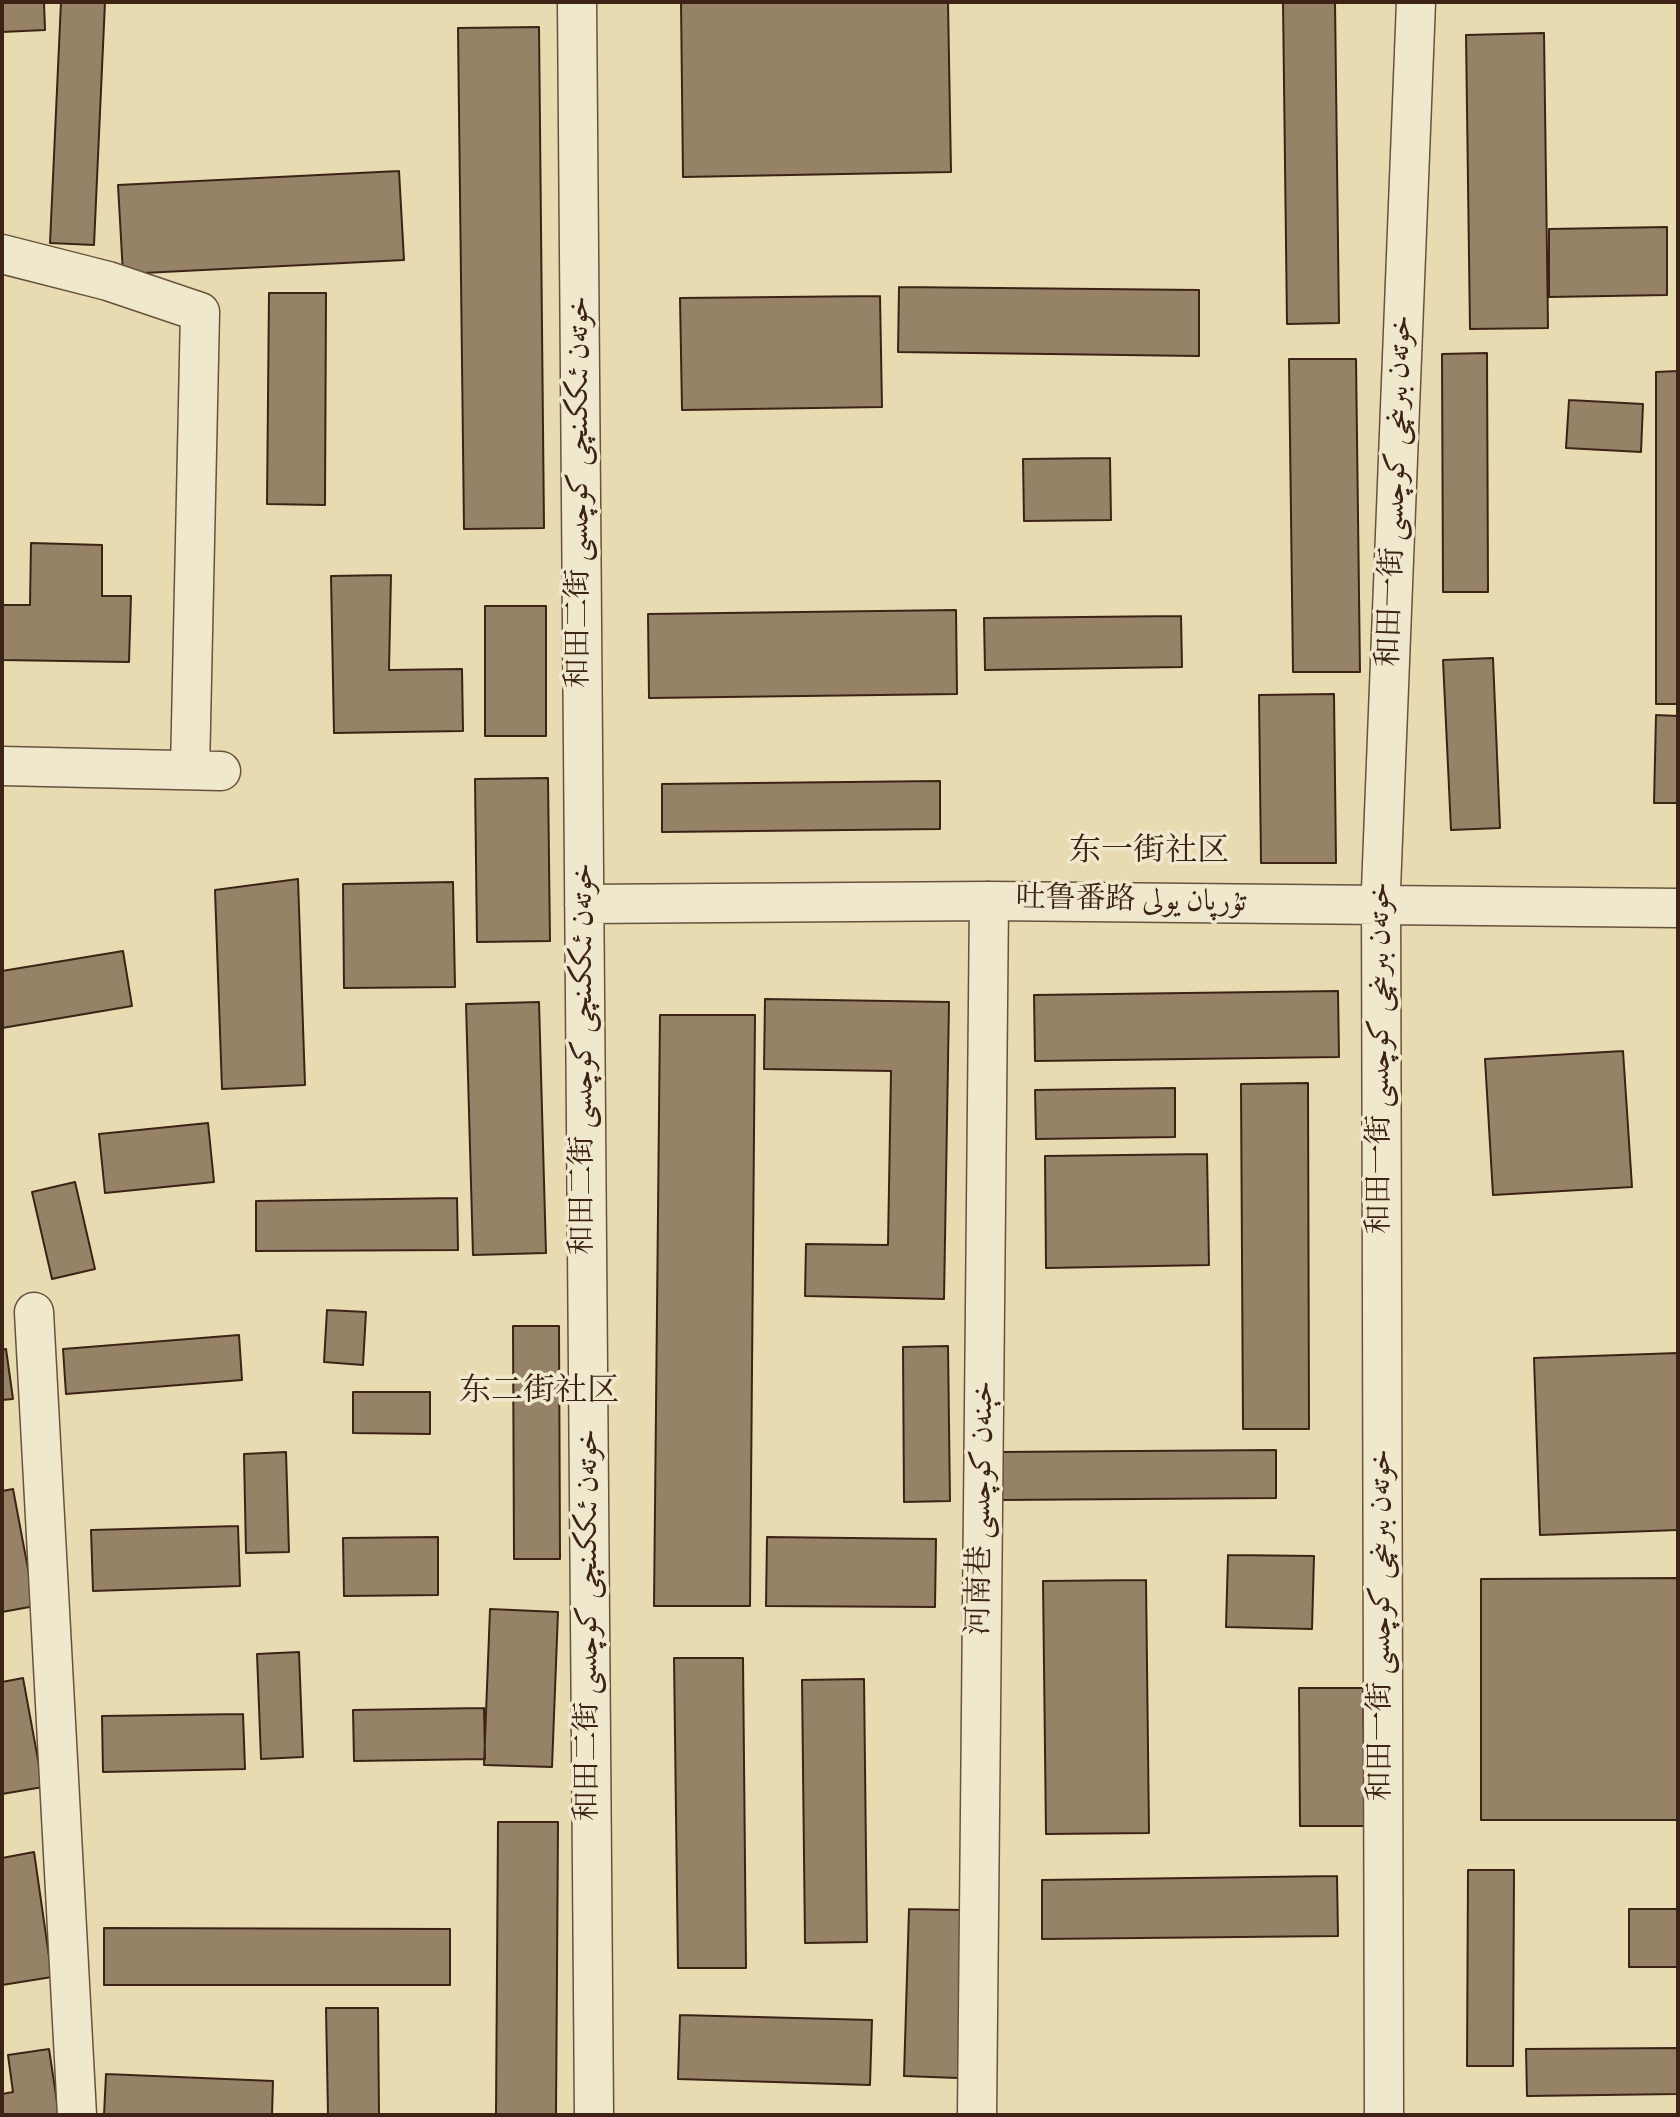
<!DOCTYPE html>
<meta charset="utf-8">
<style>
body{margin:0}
#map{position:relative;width:1680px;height:2117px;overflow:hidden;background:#e8dbb2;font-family:"IM FELL DW Pica",serif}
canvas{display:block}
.frame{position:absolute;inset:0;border:4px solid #3d2316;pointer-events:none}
</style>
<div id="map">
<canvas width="1680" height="2117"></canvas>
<div class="frame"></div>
</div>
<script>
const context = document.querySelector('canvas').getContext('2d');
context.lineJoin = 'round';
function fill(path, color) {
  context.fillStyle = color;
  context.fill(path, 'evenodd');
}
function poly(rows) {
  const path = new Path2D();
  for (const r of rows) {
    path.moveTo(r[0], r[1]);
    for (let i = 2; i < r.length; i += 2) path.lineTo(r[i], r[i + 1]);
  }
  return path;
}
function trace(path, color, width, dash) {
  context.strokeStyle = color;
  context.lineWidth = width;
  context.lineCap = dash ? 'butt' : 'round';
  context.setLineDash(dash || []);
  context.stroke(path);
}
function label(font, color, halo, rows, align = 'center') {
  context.font = font + ' "IM FELL DW Pica",Amiri,"Noto Serif SC",serif';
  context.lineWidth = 7;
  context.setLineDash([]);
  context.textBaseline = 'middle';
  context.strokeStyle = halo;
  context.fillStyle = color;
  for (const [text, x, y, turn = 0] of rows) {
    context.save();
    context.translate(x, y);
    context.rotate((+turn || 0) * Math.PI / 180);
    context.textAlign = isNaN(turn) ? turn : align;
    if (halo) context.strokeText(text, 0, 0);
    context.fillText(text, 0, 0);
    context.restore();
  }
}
const building = poly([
 [2,2,44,2,45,30,2,32,2,2],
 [61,2,105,2,94,245,50,243,61,2],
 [681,2,948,2,951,172,683,177,681,2],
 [1283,2,1335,2,1339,323,1287,324,1283,2],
 [539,27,544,528,464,529,458,28,539,27],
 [1544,33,1548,328,1470,329,1466,35,1544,33],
 [399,171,404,260,123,274,118,185,399,171],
 [1667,227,1667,295,1549,297,1549,229,1667,227],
 [899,287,1199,290,1199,356,898,352,899,287],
 [269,293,326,293,325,505,267,504,269,293],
 [880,296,882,407,682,410,680,298,880,296],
 [1487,353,1488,592,1443,592,1442,354,1487,353],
 [1289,359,1356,359,1360,672,1293,672,1289,359],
 [1678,371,1678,704,1656,704,1656,372,1678,371],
 [1569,400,1643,404,1641,452,1566,448,1569,400],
 [1110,458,1111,520,1024,521,1023,459,1110,458],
 [31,543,102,545,102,596,131,596,129,662,2,660,2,605,30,605,31,543],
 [391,575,389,670,462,669,463,731,334,733,331,576,391,575],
 [485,606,546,606,546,736,485,736,485,606],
 [956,610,957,694,649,698,648,614,956,610],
 [1181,616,1182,667,985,670,984,618,1181,616],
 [1493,658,1500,828,1451,830,1443,660,1493,658],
 [1334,694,1336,863,1261,863,1259,695,1334,694],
 [1656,715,1678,716,1678,803,1654,803,1656,715],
 [548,778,550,941,477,942,475,779,548,778],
 [940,781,940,829,662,832,662,784,940,781],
 [298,879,305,1085,222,1089,215,890,298,879],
 [453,882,455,987,344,988,343,884,453,882],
 [123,951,132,1006,2,1028,2,971,123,951],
 [1338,991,1339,1057,1035,1061,1034,995,1338,991],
 [765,999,949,1002,944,1299,805,1296,806,1244,888,1245,891,1071,764,1069,765,999],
 [539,1002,546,1253,473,1255,466,1004,539,1002],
 [660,1015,755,1015,750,1606,654,1606,660,1015],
 [1623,1051,1632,1187,1493,1195,1485,1059,1623,1051],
 [1308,1083,1309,1429,1243,1429,1241,1084,1308,1083],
 [1175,1088,1175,1137,1036,1139,1035,1090,1175,1088],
 [208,1123,214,1182,105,1193,99,1134,208,1123],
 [1207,1154,1209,1265,1046,1268,1045,1156,1207,1154],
 [75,1182,95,1269,52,1279,32,1192,75,1182],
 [457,1198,458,1250,256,1251,256,1201,457,1198],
 [327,1310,366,1312,363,1365,324,1362,327,1310],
 [513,1326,559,1326,560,1559,514,1559,513,1326],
 [239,1335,242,1380,66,1394,63,1349,239,1335],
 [948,1346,950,1501,904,1502,903,1347,948,1346],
 [6,1349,13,1399,2,1400,2,1350,6,1349],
 [1678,1353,1678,1530,1540,1535,1534,1358,1678,1353],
 [353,1392,430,1392,430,1434,353,1433,353,1392],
 [1276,1450,1276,1498,999,1500,998,1452,1276,1450],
 [286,1452,289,1552,246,1553,244,1454,286,1452],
 [13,1489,35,1606,2,1612,2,1491,13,1489],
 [238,1526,240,1586,93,1591,91,1530,238,1526],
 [438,1537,438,1595,344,1596,343,1538,438,1537],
 [767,1537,936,1539,935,1607,766,1606,767,1537],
 [1228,1555,1314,1556,1312,1629,1226,1627,1228,1555],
 [1678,1578,1678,1820,1481,1820,1481,1579,1678,1578],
 [1146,1580,1149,1833,1046,1834,1043,1581,1146,1580],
 [490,1609,558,1612,552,1767,484,1765,490,1609],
 [299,1652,303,1757,261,1759,257,1654,299,1652],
 [674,1658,743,1658,746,1968,678,1968,674,1658],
 [23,1678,43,1787,2,1794,2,1682,23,1678],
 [864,1679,867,1942,805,1943,802,1680,864,1679],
 [1299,1688,1363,1688,1365,1826,1300,1826,1299,1688],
 [484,1708,485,1759,354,1761,353,1710,484,1708],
 [243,1714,245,1769,103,1772,102,1716,243,1714],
 [498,1822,558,1822,556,2115,496,2115,498,1822],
 [34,1852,52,1977,2,1985,2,1858,34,1852],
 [1468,1870,1514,1870,1513,2066,1467,2066,1468,1870],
 [1337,1876,1338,1936,1042,1939,1042,1880,1337,1876],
 [909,1909,962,1910,958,2078,904,2076,909,1909],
 [1629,1909,1678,1909,1678,1967,1629,1967,1629,1909],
 [104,1928,450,1929,450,1985,104,1985,104,1928],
 [326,2008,378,2008,379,2115,328,2115,326,2008],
 [680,2015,872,2020,870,2085,678,2079,680,2015],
 [1678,2048,1678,2094,1527,2096,1526,2049,1678,2048],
 [49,2049,59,2115,2,2115,2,2094,13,2092,8,2055,49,2049],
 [106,2074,273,2081,272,2115,104,2115,106,2074]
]);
fill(building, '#968367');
trace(building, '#3d2316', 2);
const minor = poly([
 [577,2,594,2115],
 [2,254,108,281,200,312,190,770],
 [2,766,221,771],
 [584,904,989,901,1678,908],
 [34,1312,77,2115],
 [977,2115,989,901],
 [1384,2115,1381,889,1416,2]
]);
trace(minor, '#68513d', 41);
trace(minor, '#f0e8cd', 38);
label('30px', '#3d2316', '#f0e8cd', [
 ["和田一街 خوتەن بىرىنچى كوچىسى",1397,491,-88],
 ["和田二街 خوتەن ئىككىنچى كوچىسى",581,492,-90],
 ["吐鲁番路 تۇرپان يولى",1131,902,1],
 ["和田一街 خوتەن بىرىنچى كوچىسى",1382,1058,-90],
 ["和田二街 خوتەن ئىككىنچى كوچىسى",585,1059,-90],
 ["河南巷 خېنەن كوچىسى",983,1508,-89],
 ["和田二街 خوتەن ئىككىنچى كوچىسى",590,1625,-90],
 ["和田一街 خوتەن بىرىنچى كوچىسى",1383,1625,-90]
]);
label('32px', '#3d2316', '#f0e8cd', [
 ["东一街社区",1149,853],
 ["东二街社区",539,1393]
]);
</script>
